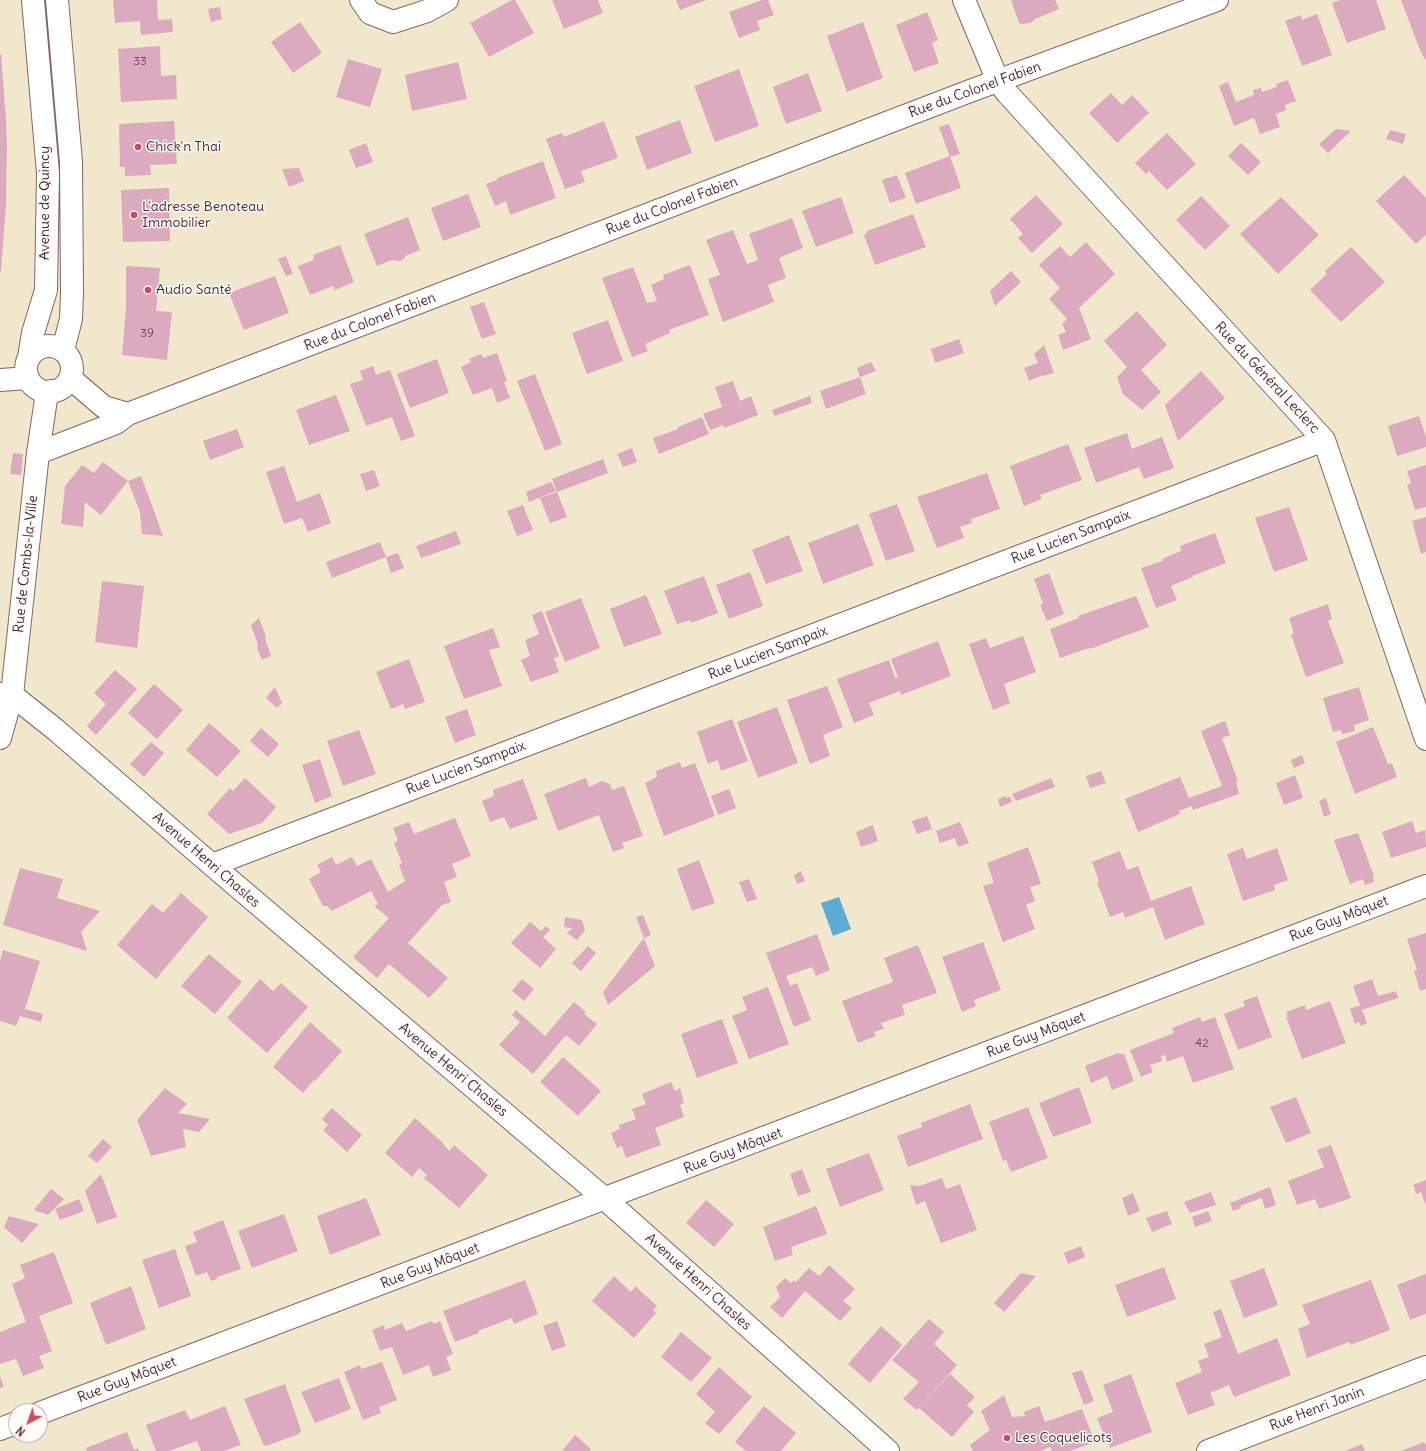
<!DOCTYPE html>
<meta charset="utf-8">
<style>
body{margin:0}
#map{position:relative;width:1426px;height:1451px;overflow:hidden;background:#f1e7cc;font-family:Delius,sans-serif}
canvas{display:block}
.north{position:absolute;left:8px;top:1403px;width:40px;height:40px;box-sizing:border-box;background:#fdfcf7;border:1px solid #b5a4a5;border-radius:50%;rotate:221deg;font-size:11px;font-weight:700;line-height:16px;text-align:center;color:#4a1f2b}
.north::after{content:'';display:block;margin:auto;width:14px;height:18px;background:#d1495b;clip-path:polygon(50% 0,100% 100%,50% 72%,0 100%)}
</style>
<div id="map">
<canvas width="1426" height="1451"></canvas>
<div class="north">N</div>
</div>
<script>
const context = document.querySelector('canvas').getContext('2d');
context.lineJoin = 'round';
function fill(path, color) {
  context.fillStyle = color;
  context.fill(path, 'evenodd');
}
function poly(rows) {
  const path = new Path2D();
  for (const r of rows) {
    if (r.length === 3) {
      path.moveTo(r[0] + r[2], r[1]);
      path.arc(r[0], r[1], r[2], 0, 2 * Math.PI);
      continue;
    }
    path.moveTo(r[0], r[1]);
    for (let i = 2; i < r.length; i += 2) path.lineTo(r[i], r[i + 1]);
  }
  return path;
}
function trace(path, color, width, dash) {
  context.strokeStyle = color;
  context.lineWidth = width;
  context.lineCap = dash ? 'butt' : 'round';
  context.setLineDash(dash || []);
  context.stroke(path);
}
function label(font, color, halo, rows, align = 'center') {
  context.font = font + ' Delius,sans-serif';
  context.lineWidth = 3;
  context.setLineDash([]);
  context.textBaseline = 'middle';
  context.strokeStyle = halo;
  context.fillStyle = color;
  for (const [text, x, y, turn = 0] of rows) {
    context.save();
    context.translate(x, y);
    context.rotate((+turn || 0) * Math.PI / 180);
    context.textAlign = isNaN(turn) ? turn : align;
    if (halo) context.strokeText(text, 0, 0);
    context.fillText(text, 0, 0);
    context.restore();
  }
}
fill(poly([
 [839,897,851,929,833,936,821,903]
]), '#5babd5');
fill(poly([
 [113,0,157,0,158,20,172,19,173,32,141,35,140,21,115,23],
 [512,0,515,0,534,33,489,57,470,23],
 [552,0,598,0,603,13,564,29],
 [676,0,706,0,680,10],
 [762,0,768,0,774,15,757,21,760,30,739,38,729,12],
 [1011,0,1055,0,1059,9,1035,19,1031,23,1023,24,1019,23],
 [1340,0,1376,0,1386,29,1347,43,1332,3],
 [1401,0,1426,0,1426,60,1424,58,1418,45],
 [220,7,222,19,211,22,208,9],
 [927,12,938,40,932,43,939,63,914,72,896,25],
 [1317,14,1332,55,1302,66,1285,21,1301,15,1302,20],
 [300,22,322,53,293,73,271,42],
 [863,22,883,78,847,92,827,36],
 [160,46,161,76,176,75,177,99,121,102,118,49],
 [0,54,1,54,6,120,7,144,6,205,1,271,0,271],
 [348,59,382,69,370,107,336,97],
 [458,62,467,99,412,111,405,75],
 [739,69,759,126,715,142,694,86],
 [808,73,822,111,786,124,773,87],
 [1288,80,1296,101,1285,105,1286,110,1276,114,1280,127,1260,134,1254,118,1234,126,1219,86,1228,82,1236,102,1254,95,1253,90,1261,88,1262,92,1277,87,1276,84],
 [1111,93,1122,105,1132,95,1149,113,1117,143,1089,113],
 [680,120,692,153,647,170,635,137],
 [174,121,177,164,150,165,151,175,125,176,125,167,120,167,119,124],
 [604,121,618,158,581,171,585,182,565,189,546,139,562,133,564,137],
 [949,124,960,154,950,157,939,127],
 [1336,129,1351,131,1328,153,1319,144],
 [1390,130,1406,134,1403,144,1386,139],
 [1167,133,1196,164,1167,190,1149,171,1146,174,1135,163],
 [366,143,373,162,356,168,349,150],
 [1241,143,1261,162,1248,175,1228,156],
 [950,156,961,188,916,204,905,173],
 [543,161,556,198,510,215,506,201,495,206,486,184,497,180,497,178],
 [299,168,304,181,289,187,282,169],
 [897,175,906,198,890,203,882,180],
 [1404,175,1426,198,1426,235,1416,244,1376,201],
 [169,188,170,241,123,242,121,190],
 [468,194,481,227,443,241,431,208],
 [1036,195,1063,224,1032,253,1018,238,1023,234,1010,219],
 [1201,196,1230,226,1205,250,1176,220],
 [841,197,854,233,816,247,802,211],
 [1281,197,1319,235,1278,274,1240,234],
 [913,214,926,247,875,265,864,235,867,233,867,231],
 [408,217,420,250,405,256,405,258,400,261,392,260,377,266,364,234],
 [792,218,803,248,779,258,786,278,768,285,774,302,723,322,708,279,720,275,706,240,733,230,747,264,758,260,749,234],
 [1086,242,1115,274,1079,308,1091,339,1063,350,1058,335,1066,332,1062,324,1067,319,1049,299,1060,288,1039,265,1060,246,1070,257],
 [340,245,354,282,335,290,333,286,310,295,298,266,314,260,313,255],
 [1351,247,1385,282,1341,322,1310,290,1327,274,1325,271],
 [286,256,293,274,286,276,278,259],
 [690,265,709,315,669,330,670,333,645,344,648,351,632,357,602,278,633,267,647,303,657,301,651,285,664,279,663,275],
 [126,266,160,268,156,311,172,312,167,360,122,355,126,307],
 [1011,271,1021,282,995,306,990,291],
 [275,276,289,313,244,330,229,293],
 [484,302,496,334,482,339,470,307],
 [1137,311,1167,345,1141,370,1161,392,1142,410,1123,394,1117,377,1127,367,1104,341],
 [608,320,623,361,587,374,572,333],
 [959,339,964,353,935,363,931,349],
 [1044,345,1054,373,1043,376,1043,375,1029,381,1024,368,1038,363,1034,354],
 [497,353,507,381,504,382,510,398,497,403,492,388,473,395,461,367,471,362,469,359,481,354,483,358],
 [437,359,449,393,410,408,397,374],
 [871,362,876,371,860,377,857,368],
 [373,366,376,375,390,370,415,436,401,441,392,417,366,426,350,384,363,380,360,371],
 [1201,371,1225,398,1178,441,1165,405],
 [535,374,562,444,545,451,517,381],
 [860,377,866,394,826,409,820,391],
 [733,381,740,401,751,396,758,415,724,428,723,425,710,430,703,414,722,407,715,387],
 [336,395,350,431,309,445,296,410],
 [810,396,812,403,775,416,772,410],
 [1419,416,1426,437,1426,447,1397,456,1388,426],
 [702,417,709,434,659,454,653,438,678,429,678,427],
 [237,429,244,447,210,460,203,441],
 [1127,433,1132,449,1162,437,1174,468,1144,479,1139,467,1096,483,1084,448],
 [1068,444,1082,480,1040,495,1042,499,1024,506,1010,466],
 [632,448,637,462,623,467,617,454],
 [13,453,23,454,21,475,10,474],
 [603,459,608,473,557,492,552,479],
 [103,462,128,481,101,515,85,502,83,527,61,524,65,486,82,465,94,473],
 [1426,465,1426,507,1415,510,1407,485,1411,483,1407,471],
 [284,466,297,502,320,493,331,523,308,532,302,518,284,524,266,472],
 [374,470,380,486,366,491,360,474],
 [987,473,1000,509,971,519,972,523,960,527,964,538,937,548,917,497],
 [141,476,153,508,163,536,142,534,140,512,128,481],
 [551,482,556,491,529,502,526,492],
 [557,492,567,517,550,523,540,498],
 [897,504,915,551,886,561,869,514],
 [523,505,533,530,517,536,507,511],
 [1289,507,1308,560,1274,572,1255,518],
 [1426,517,1426,552,1421,554,1412,521],
 [858,524,874,565,823,584,808,543],
 [456,531,461,544,421,558,416,546],
 [1215,533,1226,563,1192,576,1193,577,1171,586,1177,600,1156,608,1141,568,1163,561,1162,559,1181,551,1180,546],
 [789,535,803,571,766,584,752,550],
 [380,542,386,557,332,578,326,562],
 [398,553,404,568,391,573,386,557],
 [750,572,763,606,729,619,716,585],
 [1049,573,1064,614,1047,621,1040,605,1043,604,1034,579],
 [704,576,718,613,691,623,690,620,677,624,664,591],
 [102,581,144,586,137,648,95,642],
 [646,595,662,634,624,647,610,609],
 [1136,596,1149,627,1090,649,1089,648,1060,658,1050,629,1079,618,1078,616],
 [581,598,600,648,565,662,545,612],
 [1328,604,1332,619,1328,621,1344,663,1306,677,1291,635,1294,633,1289,618],
 [542,611,559,656,554,658,559,672,531,682,521,660,530,656,525,640,539,634,532,615],
 [259,618,266,637,265,638,271,656,262,660,257,648,258,645,251,625],
 [493,628,500,647,489,650,502,686,464,699,444,646],
 [1023,636,1036,672,1004,684,1010,703,993,710,969,644,986,638,990,648],
 [938,641,951,676,901,695,900,691,869,703,874,715,854,723,837,679,889,660,895,678,898,677,891,659],
 [409,659,425,702,405,709,403,704,391,709,376,672],
 [115,670,137,689,96,735,87,726,106,704,94,693],
 [154,684,183,710,157,739,128,713],
 [827,686,843,727,823,735,830,756,810,764,787,700],
 [275,687,282,703,277,708,266,698],
 [1359,687,1369,720,1354,725,1355,731,1342,734,1341,730,1333,732,1323,698],
 [777,707,798,763,758,778,737,722],
 [467,709,476,735,455,743,445,717],
 [732,719,748,761,721,771,718,760,708,764,697,732],
 [1225,721,1230,735,1222,738,1238,781,1236,781,1239,794,1193,810,1192,806,1179,811,1180,814,1138,832,1125,799,1180,777,1189,798,1222,786,1201,731],
 [209,723,241,751,217,777,186,750],
 [1373,727,1388,764,1392,763,1397,777,1355,794,1336,742],
 [261,728,279,744,268,757,250,741],
 [359,730,376,774,343,786,327,741],
 [151,742,164,753,144,777,130,764],
 [1302,755,1305,763,1294,768,1291,760],
 [320,759,332,796,315,803,302,765],
 [680,762,682,768,695,763,715,816,664,836,645,783,657,777,656,771],
 [1101,771,1106,783,1090,788,1086,776],
 [1295,775,1303,798,1284,805,1276,783],
 [245,778,276,807,262,823,229,834,207,814,230,788,233,791],
 [586,778,589,787,602,781,610,784,612,790,624,786,643,836,622,843,624,848,613,852,599,815,558,831,544,794],
 [1051,778,1055,787,1016,801,1012,794],
 [523,779,538,819,510,829,504,817,490,822,482,801,494,796,493,790],
 [729,789,736,808,718,815,711,796],
 [1006,796,1007,798,1010,796,1012,802,1000,807,998,799],
 [1326,798,1331,814,1324,817,1319,801],
 [927,816,932,829,917,834,912,821],
 [455,818,471,856,452,864,457,877,444,882,451,902,442,905,408,943,448,978,429,998,389,964,377,978,353,957,389,918,374,906,378,904,371,891,332,911,327,906,323,906,309,879,321,872,317,865,332,857,336,865,352,857,357,866,371,859,388,892,405,881,399,865,402,863,394,843,398,840,393,828,409,822,414,834],
 [1412,821,1416,833,1425,830,1426,847,1391,858,1382,832],
 [960,822,969,843,958,847,955,838,940,843,936,831],
 [873,825,878,841,861,847,856,832],
 [1358,833,1374,876,1373,877,1374,882,1365,885,1363,879,1350,884,1334,840],
 [1028,847,1041,884,1030,887,1035,901,1026,905,1035,929,1003,942,983,886,994,883,987,863],
 [1243,848,1247,859,1277,848,1288,880,1274,885,1275,890,1243,901,1227,854],
 [1120,851,1127,870,1138,866,1151,901,1191,886,1205,924,1165,940,1153,907,1125,918,1123,912,1110,917,1097,882,1099,881,1092,862],
 [699,860,715,903,692,911,677,869],
 [20,868,63,879,57,898,100,911,81,932,87,951,3,925],
 [801,871,805,881,797,884,794,875],
 [749,879,757,899,747,902,739,882],
 [181,893,208,917,156,979,117,945,152,904,163,913],
 [643,915,651,935,644,938,636,917],
 [565,917,582,920,585,930,577,940,567,933,572,928,564,927],
 [530,922,541,931,546,926,550,930,543,937,556,949,540,968,511,943],
 [1426,933,1426,989,1420,991,1414,971,1417,970,1407,939],
 [817,934,830,970,816,976,812,967,786,976,790,986,797,983,811,1020,794,1027,766,953],
 [644,938,655,966,608,1005,603,992],
 [983,942,1001,990,974,1000,976,1006,962,1012,942,957],
 [918,945,937,993,902,1005,905,1015,881,1023,884,1029,874,1032,876,1036,858,1043,842,1001,893,982,884,958],
 [588,946,596,953,581,971,572,963],
 [3,950,40,961,25,1009,43,1014,41,1022,20,1016,16,1026,0,1021,0,961],
 [209,954,242,982,215,1014,181,986],
 [260,979,273,991,281,983,308,1007,267,1053,227,1018],
 [522,979,534,989,524,1001,512,991],
 [1372,979,1378,996,1396,991,1398,998,1362,1010,1367,1023,1361,1026,1359,1022,1355,1024,1350,1009,1360,1005,1353,986],
 [768,987,789,1044,749,1059,732,1016,747,1010,742,997],
 [1257,996,1272,1037,1238,1050,1224,1014,1245,1006,1243,1001],
 [1330,1001,1346,1043,1302,1059,1286,1017,1288,1017,1286,1012,1305,1005,1306,1010],
 [574,1002,586,1012,584,1014,597,1024,579,1046,566,1035,533,1074,499,1045,520,1022,512,1015,516,1010,545,1036],
 [1200,1017,1202,1022,1215,1017,1234,1069,1193,1083,1183,1056,1167,1062,1165,1055,1161,1056,1162,1061,1150,1065,1153,1072,1141,1077,1130,1050,1174,1033,1172,1028],
 [722,1019,738,1063,697,1078,681,1034],
 [310,1022,342,1051,315,1081,314,1080,303,1093,273,1067],
 [1118,1053,1120,1054,1124,1054,1134,1081,1112,1090,1107,1076,1091,1083,1085,1066],
 [563,1057,601,1091,578,1116,540,1082],
 [671,1082,675,1091,680,1088,684,1103,680,1105,684,1117,655,1128,661,1145,626,1158,622,1146,617,1148,611,1133,620,1129,619,1125,636,1119,632,1109,646,1104,642,1094],
 [1079,1087,1092,1123,1053,1137,1039,1103],
 [165,1088,187,1104,178,1113,210,1119,199,1132,183,1129,186,1147,151,1156,137,1120],
 [1296,1097,1311,1133,1286,1143,1270,1107],
 [970,1104,983,1139,908,1167,897,1136,922,1127,921,1123],
 [1028,1107,1048,1158,1011,1172,1006,1160,1003,1161,989,1122],
 [332,1108,362,1135,347,1152,323,1130,328,1125,322,1119],
 [415,1118,442,1142,449,1151,454,1145,488,1175,459,1208,424,1178,427,1175,419,1168,412,1177,385,1153],
 [103,1139,112,1147,97,1163,88,1156],
 [1331,1145,1351,1198,1319,1209,1315,1199,1297,1205,1288,1181,1324,1167,1317,1150],
 [869,1153,884,1190,840,1207,826,1169],
 [802,1169,811,1192,798,1196,790,1174],
 [101,1174,117,1217,97,1224,85,1191],
 [942,1178,946,1189,960,1184,977,1230,941,1243,925,1201,916,1205,910,1185,919,1186],
 [1426,1180,1426,1206,1421,1192,1416,1194,1413,1185],
 [1270,1187,1276,1205,1265,1209,1262,1198,1240,1206,1241,1208,1233,1211,1230,1203],
 [51,1189,64,1199,48,1215,34,1210],
 [1211,1192,1216,1205,1190,1213,1184,1202],
 [1133,1193,1140,1211,1128,1216,1122,1198],
 [366,1198,381,1235,330,1255,317,1216],
 [79,1199,84,1211,60,1220,55,1209],
 [706,1200,734,1224,714,1247,686,1223],
 [816,1206,827,1234,791,1247,793,1255,775,1261,763,1227],
 [1167,1211,1172,1224,1152,1232,1146,1218],
 [1208,1211,1212,1221,1195,1227,1192,1217],
 [284,1214,298,1251,252,1268,238,1231],
 [9,1216,39,1224,22,1243,4,1227],
 [223,1220,241,1269,217,1277,217,1279,211,1281,207,1272,196,1276,185,1246,197,1242,193,1232],
 [1081,1246,1085,1257,1068,1264,1064,1253],
 [175,1249,191,1296,159,1308,142,1260],
 [54,1252,73,1303,39,1316,52,1351,39,1356,44,1368,23,1376,16,1359,0,1364,0,1332,26,1322,12,1284,25,1278,20,1265],
 [829,1265,855,1289,843,1301,852,1308,840,1321,805,1291,782,1318,770,1307,780,1297,776,1287,785,1278,791,1283,794,1280,796,1282,809,1268,819,1276],
 [1164,1267,1176,1299,1127,1317,1115,1285],
 [1264,1268,1278,1305,1244,1318,1230,1281],
 [1021,1273,1036,1276,1004,1312,994,1303],
 [1426,1274,1426,1314,1410,1320,1397,1285],
 [614,1276,631,1292,635,1286,657,1306,653,1310,656,1313,634,1338,592,1301],
 [525,1280,538,1314,514,1324,512,1318,478,1331,479,1333,455,1342,443,1311],
 [1371,1280,1390,1330,1350,1345,1349,1342,1307,1358,1298,1329,1310,1324,1302,1305],
 [131,1286,146,1329,106,1345,90,1303],
 [1221,1309,1238,1354,1277,1338,1291,1375,1234,1397,1229,1385,1210,1393,1215,1405,1188,1415,1175,1383,1202,1372,1198,1361,1209,1357,1204,1344,1222,1337,1213,1312],
 [929,1319,944,1332,934,1344,957,1365,917,1410,903,1399,919,1382,892,1360],
 [432,1321,434,1324,440,1321,453,1354,446,1357,451,1370,433,1377,429,1365,403,1375,392,1347,380,1351,372,1330,384,1325,385,1330,402,1323,406,1331],
 [557,1321,566,1346,552,1351,543,1326],
 [881,1326,902,1345,870,1383,848,1364],
 [681,1332,712,1358,691,1382,661,1357],
 [382,1362,397,1400,379,1407,381,1413,363,1420,344,1372,360,1365,361,1369],
 [719,1367,752,1397,719,1434,705,1423,715,1412,696,1394],
 [1082,1370,1094,1401,1084,1405,1072,1373],
 [950,1374,975,1397,967,1405,974,1412,952,1437,919,1408],
 [1131,1374,1152,1432,1110,1448,1108,1440,1106,1441,1097,1418,1113,1412,1103,1385],
 [0,1376,4,1387,0,1388],
 [339,1378,351,1409,315,1423,301,1392],
 [285,1384,301,1430,299,1434,266,1446,263,1444,244,1399],
 [1004,1395,1012,1417,1025,1416,1024,1412,1039,1406,1045,1422,1082,1409,1095,1442,1070,1451,1052,1451,1050,1447,1041,1451,973,1451,970,1445,990,1430,981,1411],
 [225,1406,241,1445,224,1451,201,1451,197,1441,169,1451,156,1451,146,1425,185,1410,190,1420],
 [764,1406,796,1433,781,1451,746,1451,735,1442],
 [127,1432,134,1450,138,1448,139,1451,87,1451,86,1448],
 [575,1435,591,1449,590,1451,562,1451],
 [1424,1442,1426,1445,1426,1451,1401,1451],
 [1362,1444,1365,1451,1345,1451]
]), '#dbaabf');
const street = poly([
 [361,0,370,13,393,22,427,11,447,0],
 [964,0,998,81,1007,93,1324,440,1426,739],
 [70,378,104,407,128,414],
 [0,380,28,378],
 [38,453,116,423,128,414,970,91,1217,0],
 [0,694,12,695,56,730,212,865,605,1199,888,1451],
 [212,865,1324,440],
 [40,1413,1426,886],
 [0,1429,16,1423],
 [1208,1451,1426,1367]
]);
const secondary = poly([
 [57,0,71,162,72,293,71,319,63,350],
 [49,369,23],
 [29,357,33,333,46,290,48,173,33,0],
 [0,738,12,695,38,453,46,399,52,391]
]);
trace(street, '#846563', 24);
trace(secondary, '#846563', 24);
trace(street, '#fff', 22);
trace(secondary, '#fff', 22);
for (const [x, y, r, color] of [
 [138,147,4,"#d1495b"],
 [134,215,4,"#d1495b"],
 [148,290,4,"#d1495b"],
 [1007,1438,4,"#d1495b"]
]) {
  const dot = new Path2D();
  dot.arc(x, y, r, 0, 2 * Math.PI);
  context.fillStyle = color;
  context.fill(dot);
  trace(dot, '#fdfcf7', 1.5);
}
label('12px', '#6e4250', null, [
 ["33",140,62],
 ["39",147,334],
 ["42",1202,1044]
]);
label('14px', '#4a1f2b', '#fdfcf7', [
 ["Rue du Colonel Fabien",975,90,-20],
 ["Avenue de Quincy",45,203,-90],
 ["Rue du Colonel Fabien",672,206,-21],
 ["Rue du Colonel Fabien",370,322,-21],
 ["Rue du Général Leclerc",1267,378,47],
 ["Rue Lucien Sampaix",1071,537,-21],
 ["Rue de Combs-la-Ville",26,564,-84],
 ["Rue Lucien Sampaix",768,653,-21],
 ["Rue Lucien Sampaix",466,768,-21],
 ["Avenue Henri Chasles",206,860,41],
 ["Rue Guy Môquet",1339,919,-21],
 ["Rue Guy Môquet",1036,1035,-21],
 ["Avenue Henri Chasles",453,1070,40],
 ["Rue Guy Môquet",733,1151,-21],
 ["Rue Guy Môquet",430,1266,-21],
 ["Avenue Henri Chasles",698,1282,42],
 ["Rue Guy Môquet",127,1380,-21],
 ["Rue Henri Janin",1317,1409,-21]
]);
label('14px', '#4a1f2b', '#fdfcf7', [
 ["Chick'n Thai",146,147],
 ["L'adresse Benoteau",142,207],
 ["Immobilier",142,223],
 ["Audio Santé",156,290],
 ["Les Coquelicots",1015,1438]
], 'left');
</script>
